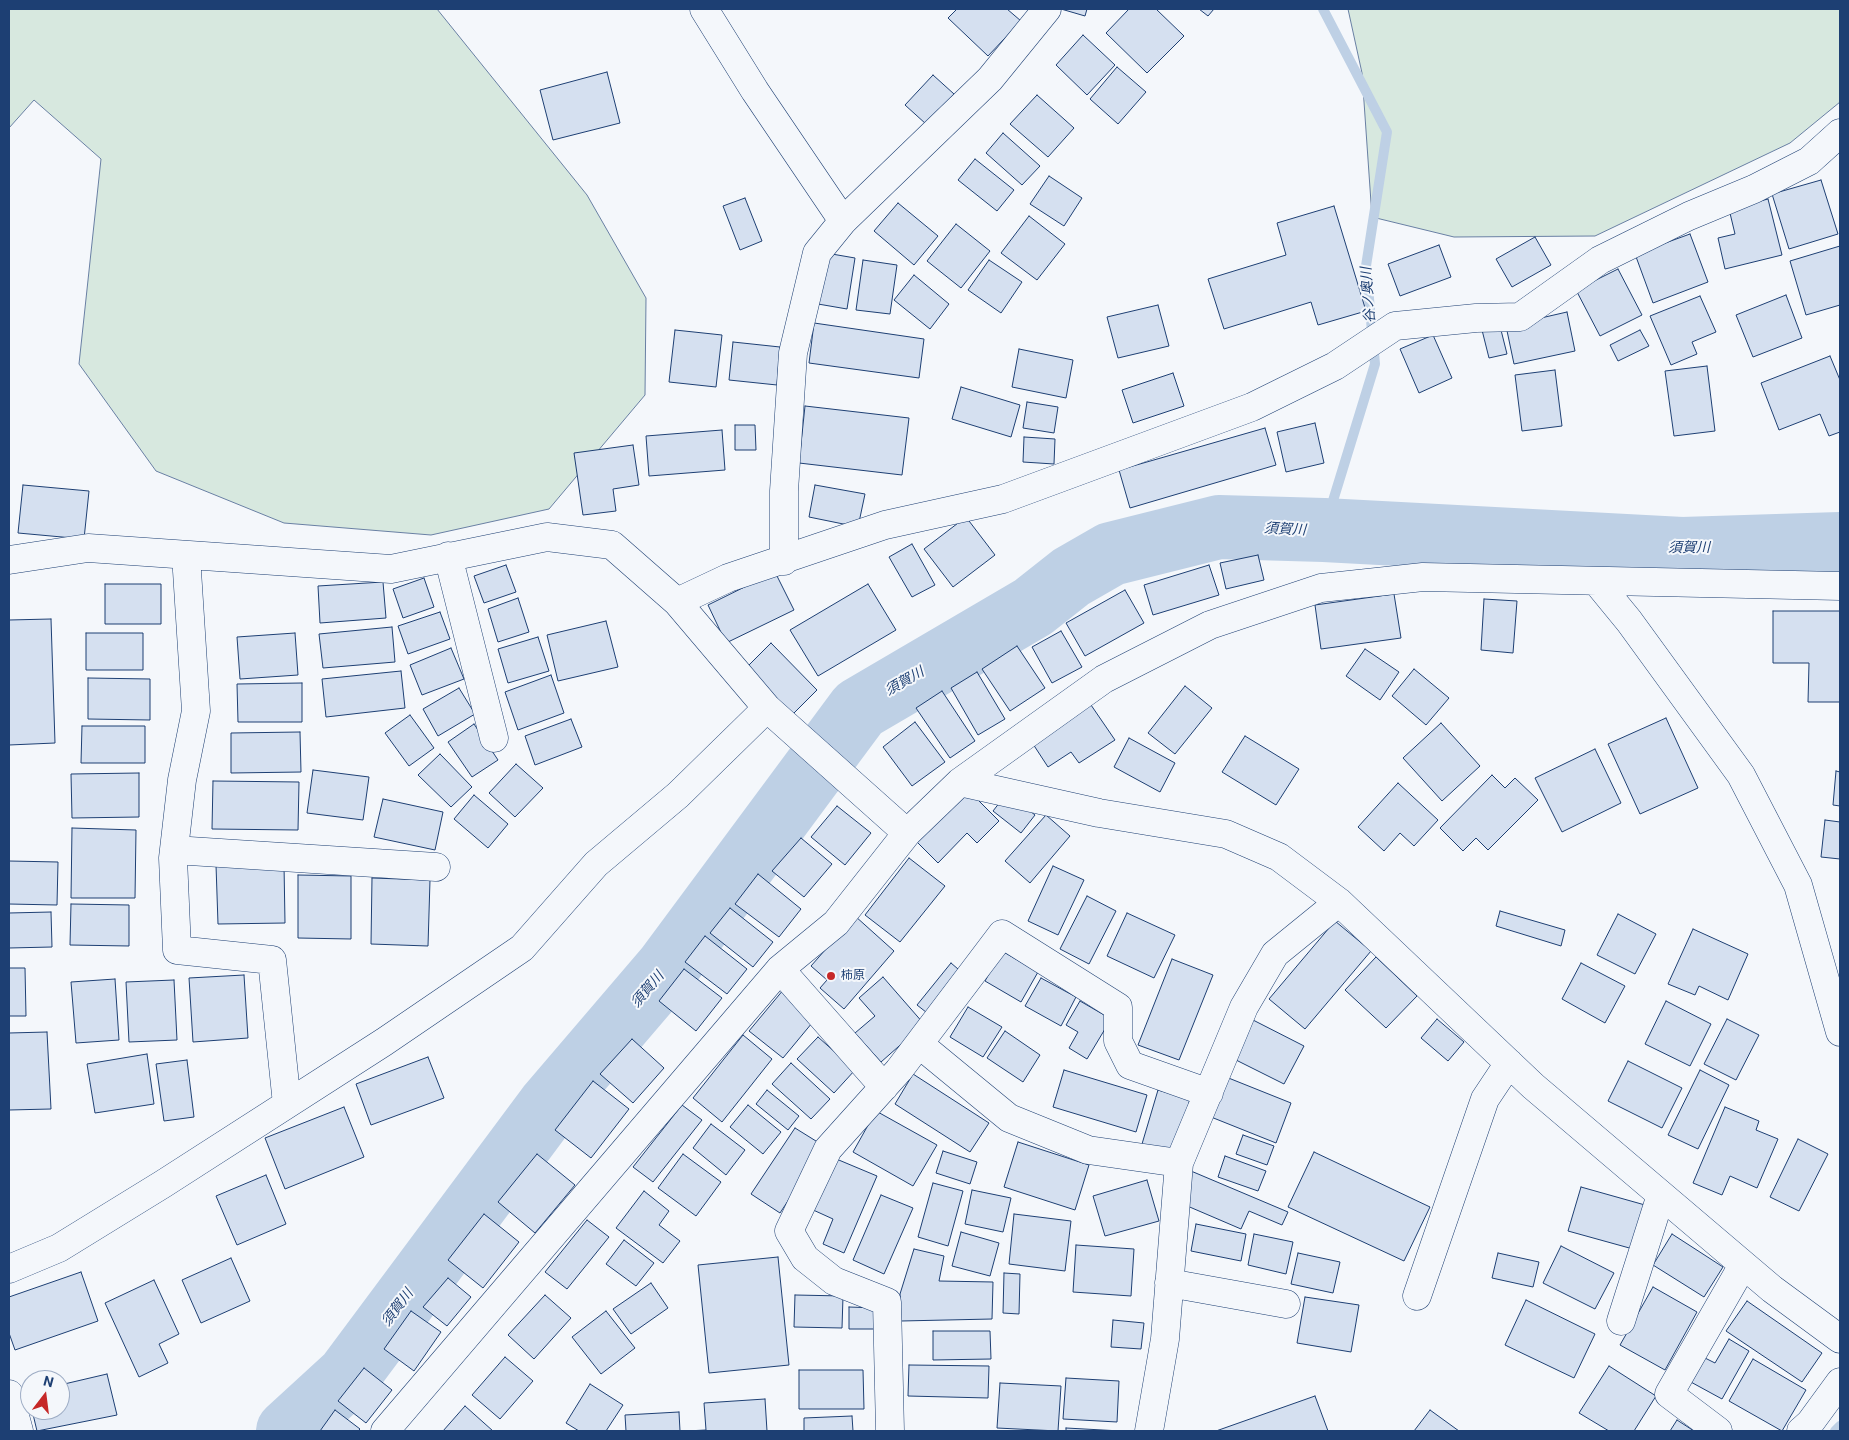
<!DOCTYPE html>
<meta charset="utf-8">
<style>
body{margin:0}
#map{position:relative;width:1849px;height:1440px;overflow:hidden;background:#f4f7fb;font-family:Roboto,sans-serif}
canvas{display:block}
.frame{position:absolute;inset:0;border:10px solid #1d3f73;pointer-events:none}
.north{position:absolute;left:20px;top:1370px;width:50px;height:50px;box-sizing:border-box;background:#f4f7fb;border:1px solid #9eadc5;border-radius:50%;rotate:15deg;font-size:14px;font-weight:700;line-height:20px;text-align:center;color:#1d3f73}
.north::after{content:'';display:block;margin:auto;width:18px;height:22px;background:#c62828;clip-path:polygon(50% 0,100% 100%,50% 72%,0 100%)}
</style>
<div id="map">
<canvas width="1849" height="1440"></canvas>
<div class="frame"></div>
<div class="north">N</div>
</div>
<script>
const context = document.querySelector('canvas').getContext('2d');
context.lineJoin = 'round';
function fill(path, color) {
  context.fillStyle = color;
  context.fill(path, 'evenodd');
}
function poly(rows) {
  const path = new Path2D();
  for (const r of rows) {
    path.moveTo(r[0], r[1]);
    for (let i = 2; i < r.length; i += 2) path.lineTo(r[i], r[i + 1]);
  }
  return path;
}
function trace(path, color, width, dash) {
  context.strokeStyle = color;
  context.lineWidth = width;
  context.lineCap = dash ? 'butt' : 'round';
  context.setLineDash(dash || []);
  context.stroke(path);
}
function label(font, color, halo, rows, align = 'center') {
  context.font = font + ' Roboto,"Noto Sans JP",sans-serif';
  context.lineWidth = 4;
  context.setLineDash([]);
  context.textBaseline = 'middle';
  context.strokeStyle = halo;
  context.fillStyle = color;
  for (const [text, x, y, turn = 0] of rows) {
    context.save();
    context.translate(x, y);
    context.rotate((+turn || 0) * Math.PI / 180);
    context.textAlign = isNaN(turn) ? turn : align;
    if (halo) context.strokeText(text, 0, 0);
    context.fillText(text, 0, 0);
    context.restore();
  }
}
const green = poly([
 [9,9,437,9,587,195,646,298,645,395,549,509,431,535,284,523,156,471,79,364,101,159,34,100,9,128,9,9],
 [1348,9,1840,9,1840,102,1790,143,1595,236,1454,237,1372,217,1362,73,1348,9]
]);
fill(green, '#d7e8df');
trace(green, '#687fa3', 1);
trace(poly([
 [1323,9,1387,132,1366,266,1375,364,1324,530],
 [1835,1431,1840,1426]
]), '#bed0e5', 10);
trace(poly([
 [288,1431,348,1376,549,1106,667,968,859,709,1033,607,1071,577,1111,554,1219,527,1324,530,1682,549,1840,544]
]), '#bed0e5', 64);
const building = poly([
 [957,9,1007,9,1021,21,988,56,948,18,957,9],
 [1061,9,1087,9,1085,16,1061,9],
 [1129,9,1156,9,1184,36,1147,73,1106,33,1129,9],
 [1199,9,1214,9,1208,16,1199,9],
 [1083,35,1115,65,1087,95,1056,65,1083,35],
 [1117,67,1146,92,1118,124,1090,99,1117,67],
 [607,72,620,123,553,140,540,90,607,72],
 [933,75,954,94,926,124,905,105,933,75],
 [1037,95,1074,128,1048,157,1010,124,1037,95],
 [1003,133,1040,166,1022,185,986,153,1003,133],
 [975,159,1014,190,997,211,958,180,975,159],
 [1049,176,1082,198,1064,226,1030,204,1049,176],
 [1821,180,1838,234,1789,249,1772,194,1821,180],
 [745,198,762,241,740,250,723,206,745,198],
 [1768,199,1782,255,1725,269,1718,238,1735,234,1729,209,1768,199],
 [898,203,938,236,914,265,874,231,898,203],
 [1334,206,1366,311,1318,325,1311,302,1224,329,1208,279,1286,255,1277,223,1334,206],
 [1029,216,1065,244,1037,280,1001,253,1029,216],
 [956,224,990,251,961,288,927,261,956,224],
 [1690,234,1708,282,1653,303,1635,254,1690,234],
 [1535,237,1551,265,1512,287,1496,259,1535,237],
 [1439,245,1451,277,1400,296,1388,264,1439,245],
 [1840,246,1840,305,1806,315,1790,261,1840,246],
 [826,253,855,258,847,309,818,304,826,253],
 [863,260,897,265,890,314,856,310,863,260],
 [989,260,1022,282,1001,313,968,290,989,260],
 [1618,269,1642,315,1600,336,1576,290,1618,269],
 [914,275,949,304,930,329,894,300,914,275],
 [1786,295,1802,338,1753,357,1736,315,1786,295],
 [1700,296,1716,332,1692,342,1697,354,1671,365,1650,316,1700,296],
 [1158,305,1169,346,1118,358,1107,317,1158,305],
 [1567,312,1575,351,1514,364,1506,326,1567,312],
 [814,323,924,339,919,378,809,363,814,323],
 [1500,326,1507,354,1489,358,1482,330,1500,326],
 [675,330,722,335,716,387,669,382,675,330],
 [1640,330,1649,346,1618,361,1610,345,1640,330],
 [1433,335,1452,378,1419,393,1400,349,1433,335],
 [733,342,780,347,777,385,729,380,733,342],
 [1019,349,1073,360,1066,398,1012,387,1019,349],
 [1830,356,1840,380,1840,432,1829,436,1820,414,1779,430,1761,383,1830,356],
 [1707,366,1715,431,1674,436,1665,371,1707,366],
 [1555,370,1562,426,1522,431,1515,375,1555,370],
 [1173,373,1184,406,1133,423,1122,390,1173,373],
 [961,387,1020,405,1011,437,952,419,961,387],
 [1027,402,1058,407,1054,433,1023,428,1027,402],
 [805,406,909,418,902,475,799,463,805,406],
 [1315,423,1324,463,1286,472,1277,432,1315,423],
 [735,425,755,425,756,450,735,450,735,425],
 [1265,428,1276,465,1130,508,1119,470,1265,428],
 [722,430,725,470,649,476,646,436,722,430],
 [1024,437,1055,439,1054,464,1023,462,1024,437],
 [633,445,639,485,613,489,616,511,583,515,574,453,633,445],
 [23,485,89,491,84,539,18,533,23,485],
 [815,485,865,494,858,527,809,517,815,485],
 [966,517,995,555,953,587,924,549,966,517],
 [912,544,935,585,912,597,889,557,912,544],
 [1258,555,1264,580,1226,589,1220,563,1258,555],
 [506,565,516,592,484,603,474,576,506,565],
 [1209,565,1219,595,1153,615,1144,585,1209,565],
 [775,572,794,610,726,643,708,605,775,572],
 [424,578,434,607,403,618,393,589,424,578],
 [383,582,386,618,320,623,318,586,383,582],
 [105,584,161,584,161,624,105,624,105,584],
 [868,584,896,630,818,676,790,630,868,584],
 [1125,590,1144,623,1085,656,1066,623,1125,590],
 [1394,594,1401,638,1321,649,1315,605,1394,594],
 [518,598,529,632,498,642,488,609,518,598],
 [1484,599,1517,601,1513,653,1481,650,1484,599],
 [1773,611,1840,611,1840,702,1808,702,1809,663,1773,663,1773,611],
 [440,612,450,639,408,654,398,626,440,612],
 [51,619,55,743,9,745,9,620,51,619],
 [606,621,618,667,558,681,547,635,606,621],
 [392,627,395,662,323,668,319,634,392,627],
 [1061,631,1082,667,1052,683,1032,647,1061,631],
 [86,633,143,633,143,670,86,670,86,633],
 [295,633,298,675,240,679,237,637,295,633],
 [538,637,549,671,508,683,498,649,538,637],
 [771,643,817,690,792,715,746,668,771,643],
 [1017,646,1045,688,1010,711,982,669,1017,646],
 [451,648,464,679,422,695,410,665,451,648],
 [1365,649,1399,672,1380,700,1346,676,1365,649],
 [1414,669,1449,698,1426,725,1392,696,1414,669],
 [401,671,405,708,326,717,322,679,401,671],
 [977,672,1005,719,978,735,951,688,977,672],
 [551,675,564,713,518,730,505,692,551,675],
 [88,678,150,679,150,720,88,719,88,678],
 [302,683,302,722,238,722,237,684,302,683],
 [1185,686,1212,708,1175,754,1148,733,1185,686],
 [459,688,475,714,438,736,423,709,459,688],
 [942,691,975,741,950,758,916,708,942,691],
 [1091,705,1115,740,1079,763,1071,752,1048,767,1033,744,1091,705],
 [410,715,434,748,409,766,385,733,410,715],
 [1666,718,1698,788,1640,814,1608,744,1666,718],
 [571,719,582,747,535,765,525,736,571,719],
 [915,722,945,762,912,786,883,747,915,722],
 [1441,723,1480,766,1442,801,1403,758,1441,723],
 [474,724,498,760,472,777,448,742,474,724],
 [82,726,145,726,145,763,81,763,82,726],
 [300,732,301,772,231,773,231,733,300,732],
 [1245,736,1299,769,1276,805,1222,772,1245,736],
 [1129,738,1175,763,1160,792,1114,767,1129,738],
 [1595,749,1621,803,1562,832,1535,778,1595,749],
 [440,754,472,787,451,807,418,775,440,754],
 [516,764,543,788,515,817,489,793,516,764],
 [313,770,369,777,363,820,307,813,313,770],
 [1836,771,1840,772,1840,806,1833,805,1836,771],
 [139,773,139,817,72,818,71,774,139,773],
 [1492,775,1505,788,1515,778,1538,800,1488,850,1476,838,1463,851,1440,828,1492,775],
 [213,781,299,782,298,830,212,829,213,781],
 [1398,783,1438,820,1414,846,1400,833,1384,851,1358,827,1398,783],
 [965,787,999,821,977,843,967,833,938,863,914,839,965,787],
 [1007,793,1035,815,1021,833,993,811,1007,793],
 [474,795,508,824,488,848,454,819,474,795],
 [383,799,443,812,435,850,374,837,383,799],
 [837,806,871,833,845,865,811,837,837,806],
 [1046,815,1070,836,1030,883,1005,861,1046,815],
 [1825,820,1840,822,1840,859,1821,857,1825,820],
 [72,828,136,830,135,898,71,898,72,828],
 [801,838,832,864,804,897,772,871,801,838],
 [909,858,945,886,900,942,865,915,909,858],
 [9,861,58,862,57,905,9,904,9,861],
 [284,864,285,923,218,924,216,865,284,864],
 [1053,866,1084,880,1058,935,1028,921,1053,866],
 [758,874,801,909,779,937,735,904,758,874],
 [298,875,351,876,351,939,298,938,298,875],
 [372,878,430,880,428,946,371,944,372,878],
 [1087,896,1116,911,1089,964,1060,949,1087,896],
 [71,904,129,905,129,946,70,945,71,904],
 [730,908,773,942,753,967,710,933,730,908],
 [1500,911,1565,930,1561,946,1496,926,1500,911],
 [51,912,52,947,9,948,9,913,51,912],
 [1127,913,1175,935,1154,978,1107,956,1127,913],
 [1618,914,1656,934,1635,974,1597,955,1618,914],
 [855,916,894,951,844,1009,820,988,827,980,811,966,855,916],
 [1335,921,1371,951,1305,1029,1269,999,1335,921],
 [1693,929,1748,954,1728,1000,1699,986,1695,995,1668,984,1693,929],
 [705,936,747,969,727,994,685,962,705,936],
 [1002,951,1038,972,1021,1002,985,981,1002,951],
 [1376,957,1417,996,1386,1028,1345,990,1376,957],
 [1172,959,1213,975,1179,1060,1138,1045,1172,959],
 [951,963,965,975,931,1016,917,1005,951,963],
 [1581,963,1625,986,1605,1023,1562,999,1581,963],
 [9,968,25,968,26,1016,9,1016,9,968],
 [684,969,722,998,696,1031,659,1001,684,969],
 [244,975,248,1038,193,1042,189,978,244,975],
 [883,977,924,1024,881,1062,855,1033,875,1016,859,998,883,977],
 [1041,978,1076,997,1061,1026,1025,1006,1041,978],
 [115,979,119,1040,76,1043,71,982,115,979],
 [174,980,177,1040,129,1042,126,982,174,980],
 [784,989,817,1017,783,1058,749,1031,784,989],
 [1080,1001,1111,1019,1087,1059,1069,1048,1078,1032,1066,1025,1080,1001],
 [1666,1001,1711,1024,1690,1066,1645,1044,1666,1001],
 [968,1007,1002,1027,983,1057,950,1037,968,1007],
 [1437,1019,1464,1042,1448,1061,1421,1038,1437,1019],
 [1727,1019,1759,1035,1736,1080,1704,1064,1727,1019],
 [1253,1020,1304,1046,1284,1084,1232,1058,1253,1020],
 [1005,1031,1040,1055,1023,1082,987,1058,1005,1031],
 [47,1032,51,1109,9,1110,9,1033,47,1032],
 [743,1035,772,1059,722,1122,693,1098,743,1035],
 [818,1037,855,1070,834,1093,797,1059,818,1037],
 [632,1039,664,1068,633,1103,600,1074,632,1039],
 [147,1054,154,1104,95,1113,87,1064,147,1054],
 [428,1057,444,1098,371,1125,356,1084,428,1057],
 [187,1060,194,1117,164,1121,156,1064,187,1060],
 [1628,1061,1682,1088,1662,1128,1608,1101,1628,1061],
 [791,1063,830,1099,811,1119,772,1084,791,1063],
 [1064,1070,1147,1095,1136,1132,1053,1107,1064,1070],
 [1700,1070,1729,1085,1698,1149,1668,1135,1700,1070],
 [913,1074,989,1123,970,1152,895,1104,913,1074],
 [1221,1075,1291,1103,1276,1143,1206,1115,1221,1075],
 [593,1081,629,1109,591,1158,555,1130,593,1081],
 [767,1090,799,1116,788,1130,756,1104,767,1090],
 [1158,1090,1190,1099,1175,1154,1142,1144,1158,1090],
 [682,1105,702,1120,653,1182,633,1167,682,1105],
 [748,1105,781,1132,763,1154,730,1127,748,1105],
 [344,1107,364,1157,285,1189,265,1138,344,1107],
 [1725,1107,1759,1121,1756,1130,1778,1139,1757,1188,1730,1176,1722,1195,1693,1183,1725,1107],
 [876,1111,937,1145,913,1186,853,1152,876,1111],
 [711,1124,745,1150,726,1175,693,1148,711,1124],
 [795,1128,824,1146,780,1213,751,1194,795,1128],
 [1243,1135,1274,1146,1267,1165,1236,1154,1243,1135],
 [1798,1139,1828,1154,1799,1211,1770,1197,1798,1139],
 [1018,1142,1089,1165,1075,1210,1004,1187,1018,1142],
 [943,1151,977,1162,970,1184,936,1173,943,1151],
 [1314,1152,1430,1207,1404,1261,1288,1207,1314,1152],
 [537,1154,575,1185,535,1233,498,1202,537,1154],
 [683,1154,721,1182,696,1216,658,1188,683,1154],
 [1225,1156,1266,1171,1258,1191,1218,1177,1225,1156],
 [834,1158,877,1176,844,1253,823,1244,833,1219,811,1209,834,1158],
 [1191,1171,1288,1212,1282,1225,1249,1211,1241,1229,1178,1202,1191,1171],
 [266,1175,286,1224,237,1245,216,1196,266,1175],
 [1147,1180,1159,1221,1105,1236,1093,1196,1147,1180],
 [933,1183,963,1191,948,1246,918,1237,933,1183],
 [1581,1187,1645,1205,1633,1249,1568,1231,1581,1187],
 [972,1190,1011,1198,1003,1232,965,1224,972,1190],
 [644,1191,669,1211,659,1225,680,1241,663,1263,616,1228,644,1191],
 [881,1195,913,1208,884,1274,853,1260,881,1195],
 [484,1214,519,1242,483,1288,448,1260,484,1214],
 [1014,1214,1071,1221,1065,1271,1009,1264,1014,1214],
 [587,1220,609,1237,567,1289,545,1272,587,1220],
 [1196,1224,1246,1234,1241,1261,1191,1251,1196,1224],
 [961,1232,999,1243,990,1276,952,1266,961,1232],
 [1254,1234,1293,1242,1286,1274,1248,1265,1254,1234],
 [1672,1234,1723,1267,1704,1297,1653,1265,1672,1234],
 [624,1240,654,1263,636,1286,606,1264,624,1240],
 [1076,1245,1134,1249,1131,1296,1073,1292,1076,1245],
 [1561,1246,1614,1273,1595,1309,1543,1283,1561,1246],
 [914,1249,944,1256,939,1281,993,1282,992,1319,901,1321,900,1294,914,1249],
 [1298,1253,1340,1262,1333,1293,1291,1284,1298,1253],
 [1498,1253,1539,1262,1533,1287,1492,1278,1498,1253],
 [778,1257,789,1365,709,1373,698,1265,778,1257],
 [231,1258,250,1301,201,1323,182,1280,231,1258],
 [81,1272,98,1321,15,1350,9,1333,9,1297,81,1272],
 [1004,1273,1020,1274,1019,1314,1003,1313,1004,1273],
 [448,1278,471,1297,447,1326,423,1307,448,1278],
 [154,1280,179,1334,159,1344,168,1363,139,1377,105,1303,154,1280],
 [651,1283,668,1308,631,1334,613,1309,651,1283],
 [1653,1287,1697,1312,1665,1370,1620,1345,1653,1287],
 [545,1295,571,1318,534,1359,508,1335,545,1295],
 [795,1295,843,1296,842,1328,794,1327,795,1295],
 [1305,1297,1359,1305,1351,1352,1297,1343,1305,1297],
 [1526,1300,1595,1334,1574,1378,1505,1345,1526,1300],
 [1747,1301,1822,1353,1802,1382,1726,1331,1747,1301],
 [849,1307,878,1308,878,1329,849,1329,849,1307],
 [411,1311,441,1332,414,1371,384,1349,411,1311],
 [606,1311,635,1348,601,1374,572,1337,606,1311],
 [1113,1320,1144,1323,1141,1349,1111,1347,1113,1320],
 [933,1331,990,1331,991,1359,933,1360,933,1331],
 [1729,1339,1749,1351,1722,1399,1689,1381,1703,1357,1715,1363,1729,1339],
 [505,1357,533,1381,500,1419,472,1395,505,1357],
 [1753,1359,1806,1390,1782,1431,1729,1401,1753,1359],
 [909,1365,989,1366,988,1398,908,1396,909,1365],
 [1609,1366,1656,1396,1634,1431,1609,1431,1579,1413,1609,1366],
 [364,1368,392,1390,366,1423,338,1401,364,1368],
 [799,1370,863,1370,864,1409,799,1409,799,1370],
 [107,1374,117,1415,37,1431,32,1410,60,1410,60,1385,107,1374],
 [1066,1378,1119,1381,1117,1422,1063,1419,1066,1378],
 [1000,1383,1061,1386,1058,1431,997,1428,1000,1383],
 [590,1384,623,1405,606,1431,579,1431,566,1423,590,1384],
 [1315,1396,1328,1431,1216,1431,1315,1396],
 [765,1399,767,1431,686,1431,706,1430,704,1403,765,1399],
 [465,1406,493,1431,443,1431,465,1406],
 [335,1410,360,1429,358,1431,320,1431,335,1410],
 [1430,1410,1459,1431,1414,1431,1430,1410],
 [679,1412,680,1431,626,1431,625,1415,679,1412],
 [852,1416,853,1431,804,1431,804,1418,852,1416],
 [1677,1420,1694,1431,1670,1431,1677,1420],
 [1066,1428,1121,1431,1066,1431,1066,1428]
]);
fill(building, '#d5e0f0');
trace(building, '#1d3f73', 1);
const minor = poly([
 [704,9,755,91,843,221],
 [186,555,196,711,182,780,173,858,177,950,272,960,287,1104],
 [448,556,494,738],
 [9,560,88,548,391,569,547,537,612,545,677,602,767,708,907,833],
 [784,561,784,491,793,353,817,253,843,221,990,79,1047,9],
 [1597,582,1629,621,1741,775,1798,885,1840,1032],
 [677,602,728,578,885,525,1003,499,1252,407,1335,366,1395,326,1476,318,1520,317,1600,260,1689,216,1754,189,1809,161,1840,133],
 [960,782,1099,813,1226,834,1279,857,1339,902,1533,1086,1772,1289,1840,1339],
 [174,850,436,867],
 [780,969,884,1087],
 [919,1044,1009,1118,1088,1150,1179,1163],
 [9,1269,59,1248,163,1184,384,1042,522,948,596,864,678,795,767,708],
 [1169,1283,1286,1304],
 [1417,1296,1485,1099,1509,1063],
 [1621,1321,1661,1195],
 [9,1394,19,1431],
 [385,1431,780,969,836,923,907,833,960,782,1104,679,1210,625,1321,588,1423,577,1840,586],
 [890,1431,887,1302,834,1281,805,1258,789,1231,828,1149,899,1070,1002,934,1118,1007,1118,1041,1130,1065,1209,1093],
 [1149,1431,1165,1339,1179,1163,1244,1007,1275,954,1339,902],
 [1718,1431,1669,1394,1743,1265],
 [1801,1431,1810,1423,1840,1382]
]);
trace(minor, '#1d3f73', 29);
trace(minor, '#f4f7fb', 28);
for (const [x, y, r, color] of [
 [831,976,5,"#c62828"]
]) {
  const dot = new Path2D();
  dot.arc(x, y, r, 0, 2 * Math.PI);
  context.fillStyle = color;
  context.fill(dot);
  trace(dot, '#f4f7fb', 2);
}
label('12px', '#1d3f73', '#f4f7fb', [
 ["柿原",841,976]
], 'left');
label('italic 14px', '#1d3f73', '#f4f7fb', [
 ["谷ノ奥川",1369,295,-94],
 ["須賀川",1285,530,3],
 ["須賀川",1689,548],
 ["須賀川",905,682,-30],
 ["須賀川",648,990,-50],
 ["須賀川",398,1308,-53]
]);
</script>
